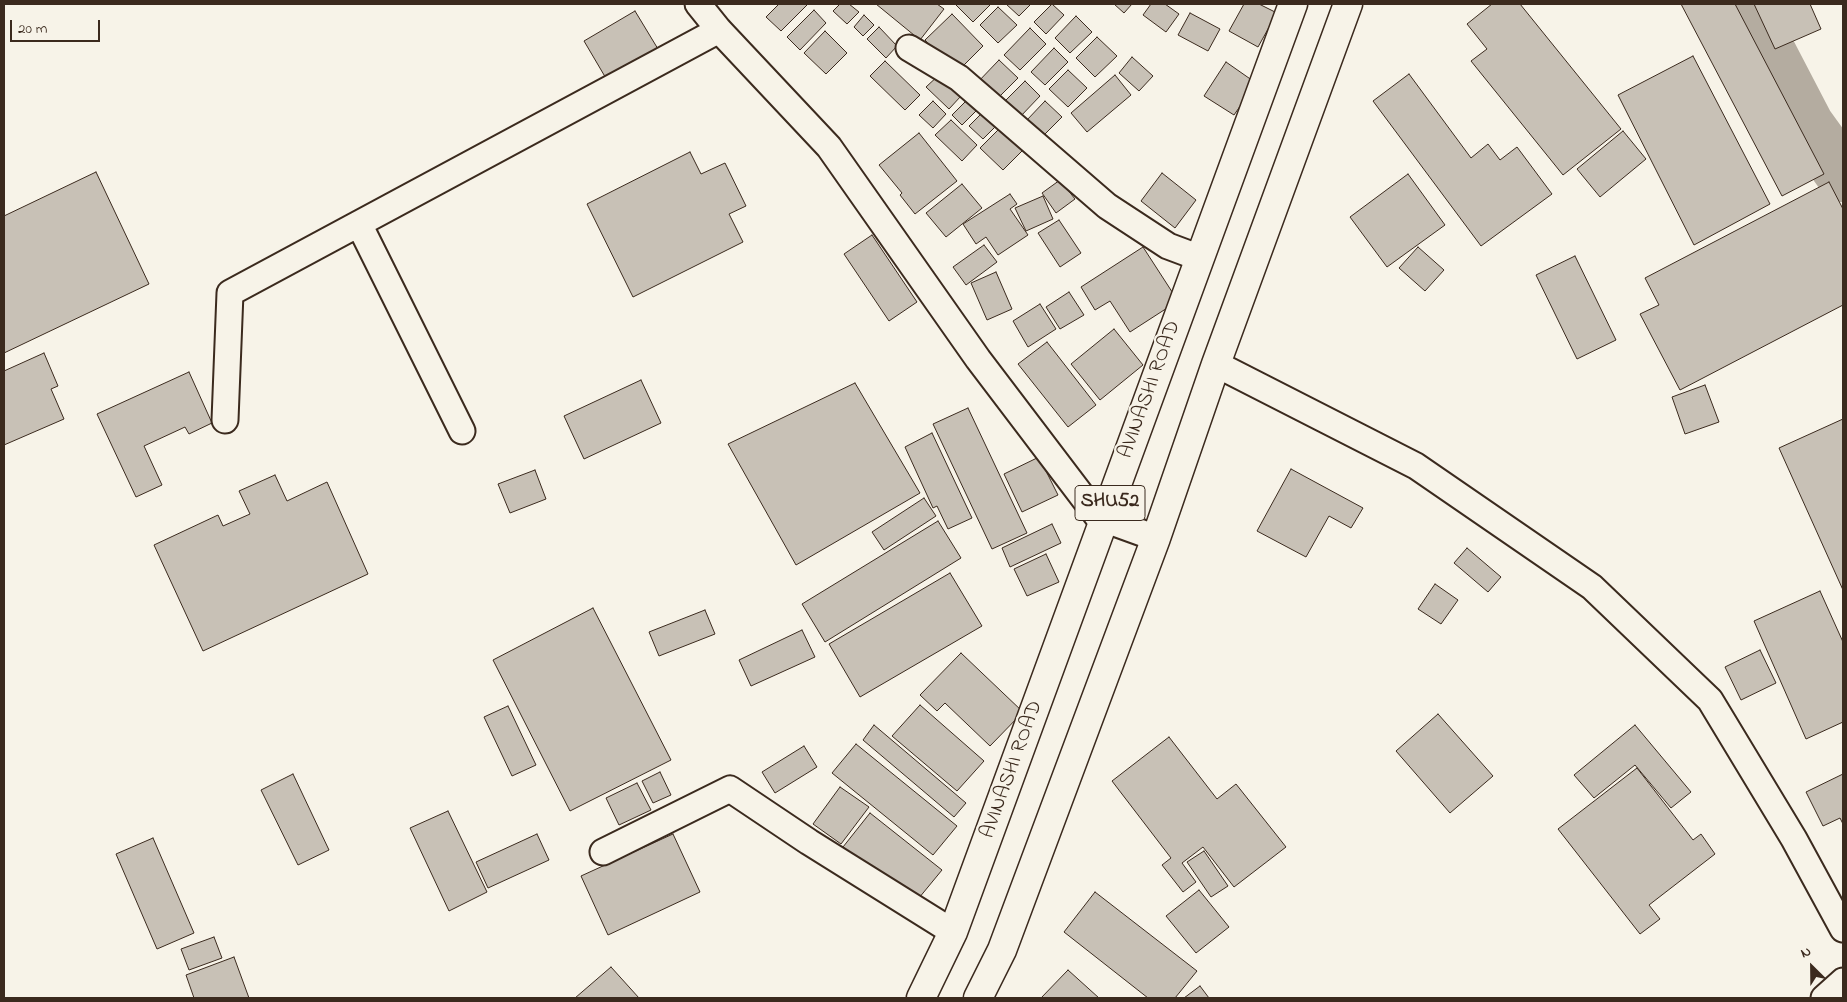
<!DOCTYPE html>
<style>
body{margin:0}
#map{position:relative;width:1847px;height:1002px;overflow:hidden;background:#f7f3e8;font-family:"Indie Flower",sans-serif}
canvas{display:block}
.frame{position:absolute;inset:0;border:5px solid #3b2a1e;pointer-events:none}
.north{position:absolute;left:1787px;top:942px;width:50px;height:50px;-webkit-text-stroke:4px #f7f3e8;paint-order:stroke;rotate:337deg;font-size:14px;font-weight:700;line-height:20px;text-align:center;color:#3b2a1e}
.north::after{content:'';display:block;margin:auto;width:18px;height:22px;background:#3b2a1e;clip-path:polygon(50% 0,100% 100%,50% 72%,0 100%)}
.scale{position:absolute;left:10px;top:20px;width:90px;height:22px;box-sizing:border-box;border:2px solid #3b2a1e;border-top:0;padding-left:6px;font-size:15px;line-height:18px;white-space:nowrap;color:#3b2a1e;-webkit-text-stroke:4px #f7f3e8;paint-order:stroke}
</style>
<div id="map">
<canvas width="1847" height="1002"></canvas>
<div class="frame"></div>
<div class="north">N</div>
<div class="scale">20 m</div>
</div>
<script>
const context = document.querySelector('canvas').getContext('2d');
context.lineJoin = 'round';
function poly(rows) {
  const path = new Path2D();
  for (const r of rows) {
    path.moveTo(r[0], r[1]);
    for (let i = 2; i < r.length; i += 2) path.lineTo(r[i], r[i + 1]);
  }
  return path;
}
function trace(path, color, width, dash) {
  context.strokeStyle = color;
  context.lineWidth = width;
  context.lineCap = dash ? 'butt' : 'round';
  context.setLineDash(dash || []);
  context.stroke(path);
}
function fill(path, color) {
  context.fillStyle = color;
  context.fill(path, 'evenodd');
}
function label(font, color, halo, rows, align = 'center') {
  context.font = font + ' "Indie Flower",sans-serif';
  context.lineWidth = 4.5;
  context.setLineDash([]);
  context.textBaseline = 'middle';
  context.strokeStyle = halo;
  context.fillStyle = color;
  for (const [text, x, y, turn = 0] of rows) {
    context.save();
    context.translate(x, y);
    context.rotate((+turn || 0) * Math.PI / 180);
    context.textAlign = isNaN(turn) ? turn : align;
    if (halo) context.strokeText(text, 0, 0);
    context.fillText(text, 0, 0);
    context.restore();
  }
}
trace(poly([
 [1744,4,1807,125,1843,175]
]), '#b4aca0', 54);
const building = poly([
 [779,4,808,4,781,31,766,17,779,4],
 [840,4,849,4,859,12,847,24,833,11,840,4],
 [876,4,937,4,944,9,920,40,876,4],
 [957,4,991,4,973,22,956,5,957,4],
 [1006,4,1031,4,1019,16,1006,4],
 [1052,4,1064,15,1046,34,1034,22,1052,4],
 [1114,4,1132,4,1124,13,1114,4],
 [1151,4,1165,4,1179,14,1166,32,1143,15,1151,4],
 [1244,4,1259,4,1277,13,1258,47,1229,31,1244,4],
 [1492,4,1520,4,1621,129,1563,175,1471,61,1487,49,1467,24,1492,4],
 [1681,4,1735,4,1824,174,1782,196,1681,4],
 [1754,4,1810,4,1821,29,1775,49,1754,4],
 [998,7,1017,25,998,43,980,25,998,7],
 [814,10,826,23,800,50,787,37,814,10],
 [635,11,658,49,607,80,584,41,635,11],
 [1190,13,1220,29,1208,51,1178,35,1190,13],
 [952,14,983,46,956,73,925,40,952,14],
 [864,15,874,25,863,36,854,27,864,15],
 [1076,16,1092,32,1070,53,1055,38,1076,16],
 [879,27,897,46,886,58,867,39,879,27],
 [1030,28,1046,44,1020,70,1004,55,1030,28],
 [825,31,847,53,826,74,804,53,825,31],
 [1097,37,1117,56,1095,77,1076,58,1097,37],
 [1054,48,1068,62,1045,85,1031,72,1054,48],
 [1693,56,1770,204,1694,245,1618,95,1693,56],
 [1132,57,1153,76,1139,91,1119,73,1132,57],
 [999,60,1018,78,994,102,976,84,999,60],
 [885,61,920,95,905,110,870,76,885,61],
 [1226,62,1256,83,1234,115,1204,96,1226,62],
 [1068,70,1087,88,1068,107,1049,89,1068,70],
 [1409,74,1471,158,1488,144,1500,160,1517,147,1552,194,1481,246,1373,101,1409,74],
 [939,75,961,96,949,109,926,87,939,75],
 [1115,75,1131,95,1087,132,1071,113,1115,75],
 [1025,81,1040,96,1019,118,1003,103,1025,81],
 [967,100,977,110,962,125,952,115,967,100],
 [933,101,946,114,933,128,919,115,933,101],
 [1045,101,1062,117,1042,137,1026,121,1045,101],
 [984,111,998,124,983,139,969,126,984,111],
 [951,120,977,145,962,161,935,135,951,120],
 [1001,127,1024,149,1003,170,980,148,1001,127],
 [1623,131,1646,159,1600,197,1577,169,1623,131],
 [919,133,957,181,915,214,900,195,902,193,879,165,919,133],
 [690,152,701,174,725,163,746,206,729,214,743,242,633,297,587,204,690,152],
 [96,172,149,284,4,353,4,216,96,172],
 [1162,173,1196,200,1175,228,1141,201,1162,173],
 [1408,174,1445,225,1387,267,1350,217,1408,174],
 [1060,180,1075,199,1056,213,1042,193,1060,180],
 [1829,182,1843,209,1843,305,1680,390,1640,314,1659,305,1645,278,1829,182],
 [962,184,982,208,946,237,926,213,962,184],
 [1010,194,1017,204,1010,209,1028,235,998,255,986,237,976,244,963,224,1010,194],
 [1043,196,1053,219,1026,231,1015,208,1043,196],
 [1059,220,1081,253,1060,267,1038,233,1059,220],
 [872,235,917,302,889,321,844,254,872,235],
 [984,245,997,262,966,285,953,267,984,245],
 [1143,247,1178,301,1130,332,1110,301,1095,310,1081,287,1143,247],
 [1418,247,1444,270,1425,291,1399,268,1418,247],
 [1575,256,1616,340,1577,359,1536,275,1575,256],
 [996,272,1012,309,987,320,971,283,996,272],
 [1069,292,1084,315,1060,329,1046,307,1069,292],
 [1040,304,1056,329,1028,347,1013,321,1040,304],
 [1114,329,1143,365,1100,400,1071,364,1114,329],
 [1047,342,1096,405,1068,427,1018,364,1047,342],
 [44,353,58,386,51,389,64,419,4,445,4,371,44,353],
 [189,372,212,423,189,434,185,427,144,446,162,485,136,497,97,414,189,372],
 [641,380,661,423,584,459,564,416,641,380],
 [855,383,920,493,796,565,728,444,855,383],
 [1705,385,1719,422,1685,434,1672,397,1705,385],
 [968,408,1027,533,992,549,933,424,968,408],
 [1843,419,1843,590,1779,448,1843,419],
 [932,433,972,518,948,529,937,506,933,508,905,447,932,433],
 [1039,457,1058,495,1022,512,1004,474,1039,457],
 [1291,469,1363,508,1351,528,1329,516,1306,557,1257,531,1291,469],
 [535,470,546,499,510,513,498,484,535,470],
 [275,475,287,501,327,482,368,574,203,651,154,545,218,515,223,526,250,514,239,491,275,475],
 [924,498,936,516,884,550,872,532,924,498],
 [938,521,961,558,825,642,802,604,938,521],
 [1052,524,1061,543,1010,567,1002,548,1052,524],
 [1467,548,1501,577,1488,592,1454,563,1467,548],
 [1046,554,1059,582,1027,596,1014,569,1046,554],
 [950,573,982,626,860,697,829,644,950,573],
 [1435,584,1458,600,1441,624,1418,609,1435,584],
 [1820,591,1843,642,1843,722,1806,739,1754,621,1820,591],
 [593,608,671,760,570,811,493,660,593,608],
 [705,610,715,634,659,656,649,632,705,610],
 [802,630,815,657,751,686,739,660,802,630],
 [1760,650,1776,683,1741,700,1725,667,1760,650],
 [961,653,1023,712,990,746,945,703,937,711,920,695,961,653],
 [920,705,984,761,957,791,892,736,920,705],
 [508,706,536,765,512,776,484,717,508,706],
 [1438,714,1493,776,1450,813,1396,751,1438,714],
 [874,725,966,803,954,817,863,740,874,725],
 [1635,725,1691,792,1671,808,1635,765,1594,798,1574,775,1635,725],
 [1169,737,1217,799,1236,784,1286,847,1234,887,1203,847,1182,863,1196,882,1183,892,1162,865,1171,858,1112,781,1169,737],
 [856,744,957,826,933,855,832,773,856,744],
 [804,746,817,767,775,793,762,772,804,746],
 [1637,768,1693,840,1701,834,1715,854,1649,905,1660,919,1640,934,1558,829,1637,768],
 [660,772,671,795,653,803,642,781,660,772],
 [293,774,329,850,298,865,261,790,293,774],
 [1843,774,1843,824,1840,818,1823,826,1806,792,1843,774],
 [637,783,651,810,619,825,606,798,637,783],
 [840,787,869,807,841,844,813,824,840,787],
 [448,811,487,892,449,911,410,828,448,811],
 [870,813,942,870,914,904,843,847,870,813],
 [537,834,549,860,488,888,476,862,537,834],
 [673,834,700,892,608,935,581,876,673,834],
 [153,838,194,933,157,949,116,854,153,838],
 [1204,851,1228,886,1211,897,1187,862,1204,851],
 [1199,890,1229,927,1196,953,1166,916,1199,890],
 [1095,892,1197,971,1175,998,1148,998,1064,932,1095,892],
 [214,937,222,958,189,970,181,949,214,937],
 [234,957,249,998,194,998,186,975,234,957],
 [611,967,639,998,575,998,611,967],
 [1068,970,1099,998,1041,998,1068,970],
 [1200,986,1209,998,1184,998,1200,986]
]);
fill(building, '#c8c1b6');
trace(building, '#3b2a1e', 1);
const street = poly([
 [698,4,719,30,829,147,978,359,1098,517,1156,538],
 [909,48,959,78,1107,206,1168,246,1200,258],
 [359,224,462,431],
 [1216,364,1416,466,1592,587,1710,700,1794,839,1843,929],
 [225,420,230,293,719,30],
 [603,852,730,789,809,842,953,932],
 [1824,998,1843,981]
]);
const primary = poly([
 [921,998,953,932,1293,4],
 [978,998,1002,950,1156,538,1216,364,1348,4]
]);
trace(street, '#3b2a1e', 29);
trace(primary, '#3b2a1e', 31);
trace(street, '#f7f3e8', 25);
trace(primary, '#f7f3e8', 28);
for (const [x, y, w] of [
 [1110,503,70]
]) {
  const box = new Path2D();
  box.roundRect(x - w / 2, y - 17.5, w, 35, 4);
  context.fillStyle = '#f7f3e8';
  context.fill(box);
  trace(box, '#3b2a1e', 1);
}
label('bold 20px', '#3b2a1e', null, [
 ["SHU52",1110,503]
]);
label('21px', '#3b2a1e', '#f7f3e8', [
 ["AVINASHI ROAD",1151,390,-70],
 ["AVINASHI ROAD",1013,770,-70]
]);
</script>
